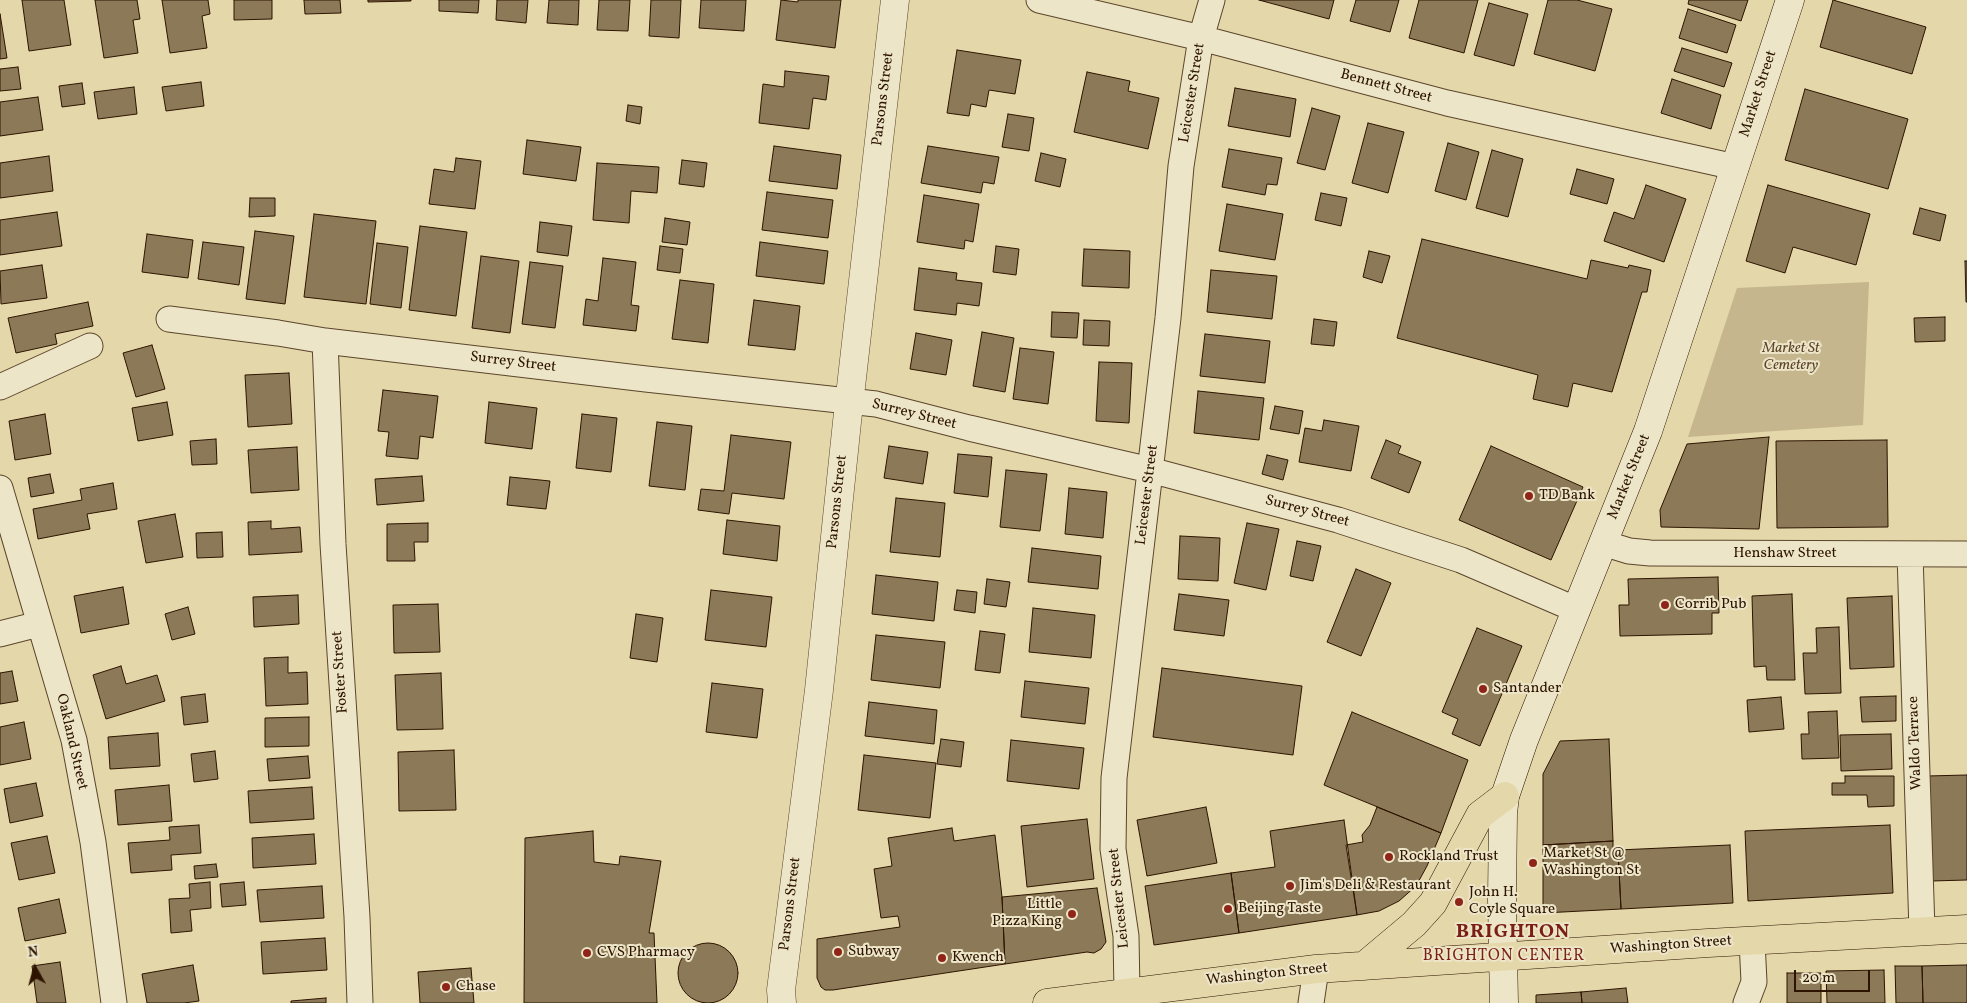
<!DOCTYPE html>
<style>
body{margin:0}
#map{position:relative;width:1967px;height:1003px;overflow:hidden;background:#e4d7aa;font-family:Vollkorn,serif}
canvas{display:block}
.north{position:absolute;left:10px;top:943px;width:50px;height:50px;-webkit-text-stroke:4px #ede5c8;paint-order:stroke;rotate:353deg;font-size:14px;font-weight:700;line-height:20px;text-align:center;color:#2d1400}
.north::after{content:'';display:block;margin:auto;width:18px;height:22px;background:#2d1400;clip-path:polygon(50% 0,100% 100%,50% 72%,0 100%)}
.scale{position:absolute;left:1794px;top:970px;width:76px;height:22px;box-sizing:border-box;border:2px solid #2d1400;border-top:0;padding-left:6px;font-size:15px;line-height:18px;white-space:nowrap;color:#2d1400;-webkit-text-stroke:4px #ede5c8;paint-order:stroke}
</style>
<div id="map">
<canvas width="1967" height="1003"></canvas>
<div class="north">N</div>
<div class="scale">20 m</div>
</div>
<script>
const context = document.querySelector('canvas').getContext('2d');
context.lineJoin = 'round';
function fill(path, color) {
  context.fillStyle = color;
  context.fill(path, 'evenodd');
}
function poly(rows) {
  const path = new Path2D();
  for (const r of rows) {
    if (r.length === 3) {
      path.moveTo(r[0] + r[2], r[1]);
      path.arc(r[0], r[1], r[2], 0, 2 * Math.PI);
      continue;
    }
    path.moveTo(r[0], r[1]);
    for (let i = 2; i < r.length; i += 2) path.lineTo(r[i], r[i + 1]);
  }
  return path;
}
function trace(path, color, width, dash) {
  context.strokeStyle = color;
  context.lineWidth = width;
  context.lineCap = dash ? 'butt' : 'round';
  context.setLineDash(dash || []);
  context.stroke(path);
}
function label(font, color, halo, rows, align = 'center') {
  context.font = font + ' Vollkorn,serif';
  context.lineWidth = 4;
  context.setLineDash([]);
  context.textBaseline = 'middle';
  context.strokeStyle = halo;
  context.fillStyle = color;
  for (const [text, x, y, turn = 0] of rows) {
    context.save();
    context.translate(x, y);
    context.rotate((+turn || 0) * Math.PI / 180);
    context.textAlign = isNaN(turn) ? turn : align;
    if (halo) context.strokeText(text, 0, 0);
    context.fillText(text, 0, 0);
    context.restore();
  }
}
fill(poly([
 [1869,282,1863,425,1688,437,1737,288]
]), '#c5b68d');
const building = poly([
 [22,0,64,0,71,45,29,51,22,0],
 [95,0,137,0,140,19,133,20,138,53,104,58,95,0],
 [162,0,208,0,210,14,202,16,207,48,170,53,162,0],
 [234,0,272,0,272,19,234,20,234,0],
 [304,0,340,0,341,13,305,14,304,0],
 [368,0,411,0,411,1,368,2,368,0],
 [439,0,479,0,478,13,439,11,439,0],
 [497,0,528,0,526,23,496,20,497,0],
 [549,0,579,0,578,25,547,23,549,0],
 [599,0,630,0,628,31,597,30,599,0],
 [651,0,681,0,679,38,649,36,651,0],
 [701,0,746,0,744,31,699,28,701,0],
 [781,0,798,2,798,0,841,0,835,48,776,40,781,0],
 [1259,0,1334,0,1329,19,1259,0],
 [1356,0,1399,0,1390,32,1350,21,1356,0],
 [1419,0,1478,0,1464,53,1409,38,1419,0],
 [1548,0,1577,0,1612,9,1595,71,1534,54,1548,0],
 [1689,0,1748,0,1741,21,1688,4,1689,0],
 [1833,0,1926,27,1912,74,1820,47,1833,0],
 [1489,3,1528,14,1514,66,1474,55,1489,3],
 [1688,9,1736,25,1727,53,1679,38,1688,9],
 [0,14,7,58,0,59,0,14],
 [1682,48,1732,63,1724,87,1674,71,1682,48],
 [957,50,1021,60,1015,94,989,90,986,107,971,104,969,116,947,113,957,50],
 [18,67,21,89,0,91,0,69,18,67],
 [785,71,829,76,826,100,813,98,809,129,759,123,763,84,784,87,785,71],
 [1087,72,1130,81,1128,91,1159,98,1148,149,1074,132,1087,72],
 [1672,79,1721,95,1711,129,1661,113,1672,79],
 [201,82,204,106,166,111,162,87,201,82],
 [82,83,85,104,62,107,59,86,82,83],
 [134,87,137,114,98,119,94,92,134,87],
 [1235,88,1296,99,1290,137,1228,126,1235,88],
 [1805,89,1908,119,1888,189,1785,160,1805,89],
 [38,97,43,130,0,136,0,102,38,97],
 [628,105,642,107,640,124,626,121,628,105],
 [1312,108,1340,116,1325,170,1297,163,1312,108],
 [1008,114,1034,118,1029,151,1002,147,1008,114],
 [1368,123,1404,132,1388,193,1352,183,1368,123],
 [527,140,581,147,576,181,523,174,527,140],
 [1448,143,1479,152,1466,200,1435,191,1448,143],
 [774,146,841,155,837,189,769,181,774,146],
 [928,146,999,157,994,184,983,182,981,193,921,183,928,146],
 [1229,149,1282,158,1277,185,1267,184,1265,195,1222,187,1229,149],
 [1492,150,1523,159,1508,217,1476,208,1492,150],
 [1041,153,1066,159,1060,187,1035,181,1041,153],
 [49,156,53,191,0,198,0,163,49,156],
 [456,158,481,161,475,209,429,204,434,169,454,172,456,158],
 [682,160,707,163,704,187,679,184,682,160],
 [597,163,659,167,657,193,631,191,629,223,593,220,597,163],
 [1577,169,1614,179,1607,204,1570,194,1577,169],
 [1646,185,1686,199,1664,262,1604,241,1614,212,1634,219,1646,185],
 [1768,185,1870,214,1856,265,1793,247,1785,273,1746,261,1768,185],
 [767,192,833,200,828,238,762,230,767,192],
 [1321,193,1347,198,1341,226,1315,220,1321,193],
 [924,195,979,204,973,242,965,240,964,249,917,242,924,195],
 [250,198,275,198,275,216,249,217,250,198],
 [1227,204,1283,214,1275,260,1219,251,1227,204],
 [1920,208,1946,215,1940,241,1913,234,1920,208],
 [57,212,62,246,0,255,0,220,57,212],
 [314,214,376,221,366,304,304,297,314,214],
 [665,218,690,222,687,245,662,242,665,218],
 [540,222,572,226,568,256,537,252,540,222],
 [420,226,467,232,456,316,409,310,420,226],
 [255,231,294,236,285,304,246,299,255,231],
 [147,234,193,240,188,278,142,272,147,234],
 [1422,239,1587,279,1591,260,1628,268,1629,265,1651,270,1647,292,1642,292,1612,392,1573,383,1568,407,1533,399,1538,375,1397,338,1422,239],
 [203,242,244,247,239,285,198,279,203,242],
 [760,242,828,251,824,284,756,276,760,242],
 [377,243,408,247,401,308,370,304,377,243],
 [660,246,683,249,680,273,657,270,660,246],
 [996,246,1019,249,1016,275,993,272,996,246],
 [1084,249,1130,251,1129,288,1082,286,1084,249],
 [1369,251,1390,256,1382,283,1363,277,1369,251],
 [481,256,519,261,510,333,472,328,481,256],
 [603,258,636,262,631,305,639,306,636,331,583,325,586,299,598,301,603,258],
 [1965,261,1967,261,1967,302,1966,302,1965,261],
 [530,262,563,266,555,328,522,324,530,262],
 [42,265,47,298,1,304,0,271,42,265],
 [919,268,957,273,956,280,982,283,979,306,957,303,956,315,914,310,919,268],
 [1211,270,1277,276,1272,319,1207,312,1211,270],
 [680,280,714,284,708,343,672,339,680,280],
 [754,300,800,306,795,350,748,345,754,300],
 [88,302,93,326,55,334,57,344,16,353,8,318,88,302],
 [1052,312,1079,313,1077,338,1051,337,1052,312],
 [1945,317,1945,341,1915,342,1914,318,1945,317],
 [1314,319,1337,322,1334,346,1311,344,1314,319],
 [1084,320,1110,321,1109,346,1083,345,1084,320],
 [982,332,1014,338,1005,392,973,386,982,332],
 [916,333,952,340,946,375,910,369,916,333],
 [1205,334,1270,341,1265,383,1200,376,1205,334],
 [152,345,165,389,136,397,123,353,152,345],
 [1020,348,1054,352,1048,404,1013,399,1020,348],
 [1099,362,1132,363,1129,423,1096,421,1099,362],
 [289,373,292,424,248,427,245,375,289,373],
 [383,390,438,396,433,438,420,436,418,459,386,456,389,432,378,431,383,390],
 [1198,391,1264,398,1259,440,1194,433,1198,391],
 [167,402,173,435,138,441,132,408,167,402],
 [489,402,537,408,532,449,485,443,489,402],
 [1275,406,1303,411,1299,434,1270,429,1275,406],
 [45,414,51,454,15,460,9,421,45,414],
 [582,414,617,418,611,472,576,468,582,414],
 [1324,420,1359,426,1351,471,1299,462,1305,428,1322,431,1324,420],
 [657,422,692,426,685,490,649,486,657,422],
 [731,435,791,442,784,499,732,493,729,514,698,510,701,489,724,491,731,435],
 [1769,437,1759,529,1661,527,1660,510,1687,444,1769,437],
 [216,439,217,464,192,465,190,441,216,439],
 [1386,440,1401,446,1398,453,1421,462,1409,493,1371,478,1386,440],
 [1887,440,1888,527,1777,528,1776,441,1887,440],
 [889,446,928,452,923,484,884,478,889,446],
 [1491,446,1583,487,1551,560,1459,520,1491,446],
 [297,447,299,490,251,493,248,450,297,447],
 [958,454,992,457,988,497,954,493,958,454],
 [1267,455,1288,460,1283,480,1262,474,1267,455],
 [1006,470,1047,474,1040,531,1000,527,1006,470],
 [50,474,54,493,31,497,28,478,50,474],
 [422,476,424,501,377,505,375,479,422,476],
 [510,477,550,481,546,509,507,505,510,477],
 [113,483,117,509,87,514,90,529,38,539,33,509,82,500,80,489,113,483],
 [1069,488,1107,492,1103,538,1065,534,1069,488],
 [896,498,945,503,940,557,890,552,896,498],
 [175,514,183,557,146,563,138,521,175,514],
 [727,520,780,526,777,561,723,554,727,520],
 [271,521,271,529,300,527,302,552,249,555,248,522,271,521],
 [428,523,428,542,414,542,415,561,387,561,387,524,428,523],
 [1247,523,1279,529,1266,590,1234,583,1247,523],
 [222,532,223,557,197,558,196,533,222,532],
 [1180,536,1220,538,1218,581,1178,579,1180,536],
 [1297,541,1321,546,1313,581,1290,576,1297,541],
 [1032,548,1101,556,1098,589,1028,582,1032,548],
 [1356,569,1391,583,1361,656,1327,642,1356,569],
 [876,575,938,582,934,621,872,614,876,575],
 [1718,577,1719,613,1712,613,1712,634,1620,636,1619,605,1629,605,1628,579,1718,577],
 [987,579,1010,582,1006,607,984,604,987,579],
 [123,587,129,624,81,633,74,596,123,587],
 [711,590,772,597,766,647,705,640,711,590],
 [957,590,977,592,975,613,954,610,957,590],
 [1179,594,1229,600,1224,636,1174,630,1179,594],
 [1792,594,1795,680,1767,680,1766,666,1754,667,1752,596,1792,594],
 [298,595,299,624,254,627,253,597,298,595],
 [1892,596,1894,667,1850,669,1847,598,1892,596],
 [438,604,440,652,394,653,393,605,438,604],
 [188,607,195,634,172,640,165,614,188,607],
 [1033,608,1095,615,1091,658,1029,652,1033,608],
 [636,614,663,618,657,662,630,658,636,614],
 [1839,627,1841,693,1805,694,1803,653,1817,653,1816,628,1839,627],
 [1477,628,1522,646,1480,746,1452,734,1458,719,1442,712,1477,628],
 [980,631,1005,634,1000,673,975,670,980,631],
 [876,635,945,642,940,688,871,680,876,635],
 [288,657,288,673,307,672,308,704,266,706,264,658,288,657],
 [121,666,126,684,157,675,165,701,106,719,93,675,121,666],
 [1162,668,1302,686,1293,755,1153,737,1162,668],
 [12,671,18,701,0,704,0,673,12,671],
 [441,673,443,729,397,730,395,675,441,673],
 [1025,681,1089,688,1085,724,1021,717,1025,681],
 [712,683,763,689,757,738,706,732,712,683],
 [205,694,208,722,184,725,181,697,205,694],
 [1896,696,1896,721,1862,722,1860,697,1896,696],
 [1781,697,1784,729,1749,732,1747,700,1781,697],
 [869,702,937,710,934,744,865,736,869,702],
 [1837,711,1839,758,1802,759,1801,734,1809,734,1808,712,1837,711],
 [1352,712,1468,760,1441,833,1324,785,1352,712],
 [309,717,309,746,265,747,265,718,309,717],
 [24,722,31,759,0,765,0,727,24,722],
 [158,733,160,766,110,769,108,737,158,733],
 [1891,734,1892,769,1841,771,1840,735,1891,734],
 [941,739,964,742,961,767,937,764,941,739],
 [1609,739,1613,841,1543,845,1543,774,1560,741,1609,739],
 [1011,740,1084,748,1079,789,1007,781,1011,740],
 [454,750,456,810,399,811,398,752,454,750],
 [215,751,218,779,194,782,191,754,215,751],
 [864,755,936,763,930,818,858,810,864,755],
 [308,756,310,778,269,781,267,759,308,756],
 [1967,775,1967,880,1931,881,1927,776,1967,775],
 [1845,776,1894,776,1894,806,1868,807,1867,795,1832,795,1832,783,1845,783,1845,776],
 [36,783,43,816,10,823,4,789,36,783],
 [169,785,172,821,118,825,115,790,169,785],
 [312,787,314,819,250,823,248,791,312,787],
 [1206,807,1217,863,1147,876,1137,820,1206,807],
 [1377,807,1441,833,1427,866,1416,886,1399,901,1379,911,1357,915,1346,845,1363,842,1362,835,1370,825,1377,807],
 [1087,819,1094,879,1027,887,1021,826,1087,819],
 [1344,820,1357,915,1239,933,1231,873,1275,867,1270,831,1344,820],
 [199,825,201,853,171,855,172,870,131,873,128,843,170,840,169,827,199,825],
 [1890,825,1893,893,1748,901,1745,831,1890,825],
 [952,828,954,841,995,835,1002,897,1005,964,833,990,825,990,821,987,817,978,817,939,900,927,898,916,881,918,874,869,892,866,888,838,952,828],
 [593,831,594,862,619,865,620,856,661,861,649,933,654,933,657,1003,524,1003,525,838,593,831],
 [314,834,316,864,253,868,252,838,314,834],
 [47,836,55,873,19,880,11,843,47,836],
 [1613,841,1613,850,1618,850,1621,909,1543,913,1543,845,1613,841],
 [1730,845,1733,903,1621,909,1618,850,1730,845],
 [216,864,218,877,195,879,194,866,216,864],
 [1231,873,1239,933,1154,945,1145,886,1231,873],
 [210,882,211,908,190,910,192,931,171,933,169,899,190,898,189,884,210,882],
 [244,882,246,905,222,907,220,884,244,882],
 [322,886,324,918,260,922,257,890,322,886],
 [1097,888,1106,942,1101,949,1094,953,1087,952,1005,964,1002,897,1097,888],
 [59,899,66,933,25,941,18,908,59,899],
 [325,938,327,970,263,974,261,942,325,938],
 [708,973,30],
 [60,962,66,1003,37,1003,32,966,60,962],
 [193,965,199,1001,184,1003,147,1003,142,974,193,965],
 [1967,965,1967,1003,1923,1003,1922,966,1967,965],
 [1895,966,1922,966,1923,1003,1896,1003,1895,966],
 [471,968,474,1003,420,1003,418,972,471,968],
 [1884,970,1885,1003,1827,1003,1826,971,1884,970],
 [1787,973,1821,973,1821,1003,1787,1003,1787,973],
 [1626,988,1628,1003,1582,1003,1581,992,1626,988],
 [1581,992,1582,1003,1536,1003,1536,995,1581,992],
 [326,998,326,1003,291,1003,291,1001,326,998]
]);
fill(building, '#8c7958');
trace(building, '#2d1400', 1);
const minor = poly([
 [1039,0,1201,38,1447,103,1735,167],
 [169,319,278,333,325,341,646,379,876,404,969,428,1150,470,1338,520,1461,560,1577,610],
 [325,341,333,544,357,917,360,1003],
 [0,387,90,346],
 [0,488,74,740,93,842,114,1003],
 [1603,543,1629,551,1650,553,1967,554],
 [1910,554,1922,931],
 [0,634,39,624],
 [1127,992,1126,936,1113,849,1114,778,1168,318,1181,166,1201,38,1212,0],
 [1311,1003,1316,969],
 [1746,1003,1754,982,1752,941]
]);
const tertiary = poly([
 [782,1003,781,990,819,690,847,422,895,0]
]);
const secondary = poly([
 [1504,1003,1502,900,1503,813,1505,796,1524,740,1648,431,1790,0]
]);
const primary = poly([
 [1364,966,1414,924,1433,903,1480,815,1505,796],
 [1047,1003,1316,969,1708,943,1967,929]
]);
trace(minor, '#5b452a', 27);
trace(tertiary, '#5b452a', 29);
trace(secondary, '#2d1400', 29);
trace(primary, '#2d1400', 29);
trace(minor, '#ede5c8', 25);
trace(tertiary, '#ede5c8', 28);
trace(secondary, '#ede5c8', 28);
trace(primary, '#e4d7aa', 28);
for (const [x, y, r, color] of [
 [1529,496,5,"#8f2418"],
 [1665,605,5,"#8f2418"],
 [1483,689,5,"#8f2418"],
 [1389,857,5,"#8f2418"],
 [1533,863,5,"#8f2418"],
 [1290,886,5,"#8f2418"],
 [1459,902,5,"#8f2418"],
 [1228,909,5,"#8f2418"],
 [1072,914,5,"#8f2418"],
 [838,952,5,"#8f2418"],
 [587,953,5,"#8f2418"],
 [942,958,5,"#8f2418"],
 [446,987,5,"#8f2418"]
]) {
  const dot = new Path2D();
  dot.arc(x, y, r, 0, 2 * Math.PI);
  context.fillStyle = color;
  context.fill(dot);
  trace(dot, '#ede5c8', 2);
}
label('15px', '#2d1400', '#ede5c8', [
 ["Bennett Street",1386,87,15],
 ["Leicester Street",1193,93,-81],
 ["Market Street",1759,94,-72],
 ["Parsons Street",884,99,-83],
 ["Surrey Street",513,363,7],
 ["Surrey Street",914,415,14],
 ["Market Street",1630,477,-68],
 ["Leicester Street",1148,495,-83],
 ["Parsons Street",838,502,-84],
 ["Surrey Street",1307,512,15],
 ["Henshaw Street",1785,554],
 ["Foster Street",341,672,-94],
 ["Oakland Street",71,742,77],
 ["Waldo Terrace",1916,743,-92],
 ["Leicester Street",1120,898,-96],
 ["Parsons Street",791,904,-83],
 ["Washington Street",1671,946,-4],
 ["Washington Street",1267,975,-6]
]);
label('italic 15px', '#5b452a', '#ede5c8', [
 ["Market St",1791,349],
 ["Cemetery",1791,366]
]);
label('15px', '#2d1400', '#ede5c8', [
 ["TD Bank",1539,496],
 ["Corrib Pub",1675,605],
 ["Santander",1493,689],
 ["Market St @",1543,854],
 ["Washington St",1543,871],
 ["Rockland Trust",1399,857],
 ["Jim's Deli & Restaurant",1300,886],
 ["John H.",1469,893],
 ["Coyle Square",1469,910],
 ["Little",1062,905,"right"],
 ["Pizza King",1062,922,"right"],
 ["Beijing Taste",1238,909],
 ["Subway",848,952],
 ["CVS Pharmacy",597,953],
 ["Kwench",952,958],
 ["Chase",456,987]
], 'left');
context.letterSpacing = '1px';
label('16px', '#7a1f14', '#ede5c8', [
 ["BRIGHTON CENTER",1504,957]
]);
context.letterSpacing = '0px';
context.letterSpacing = '1px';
label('bold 20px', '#7a1f14', '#ede5c8', [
 ["BRIGHTON",1513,933]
]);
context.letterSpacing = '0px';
</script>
